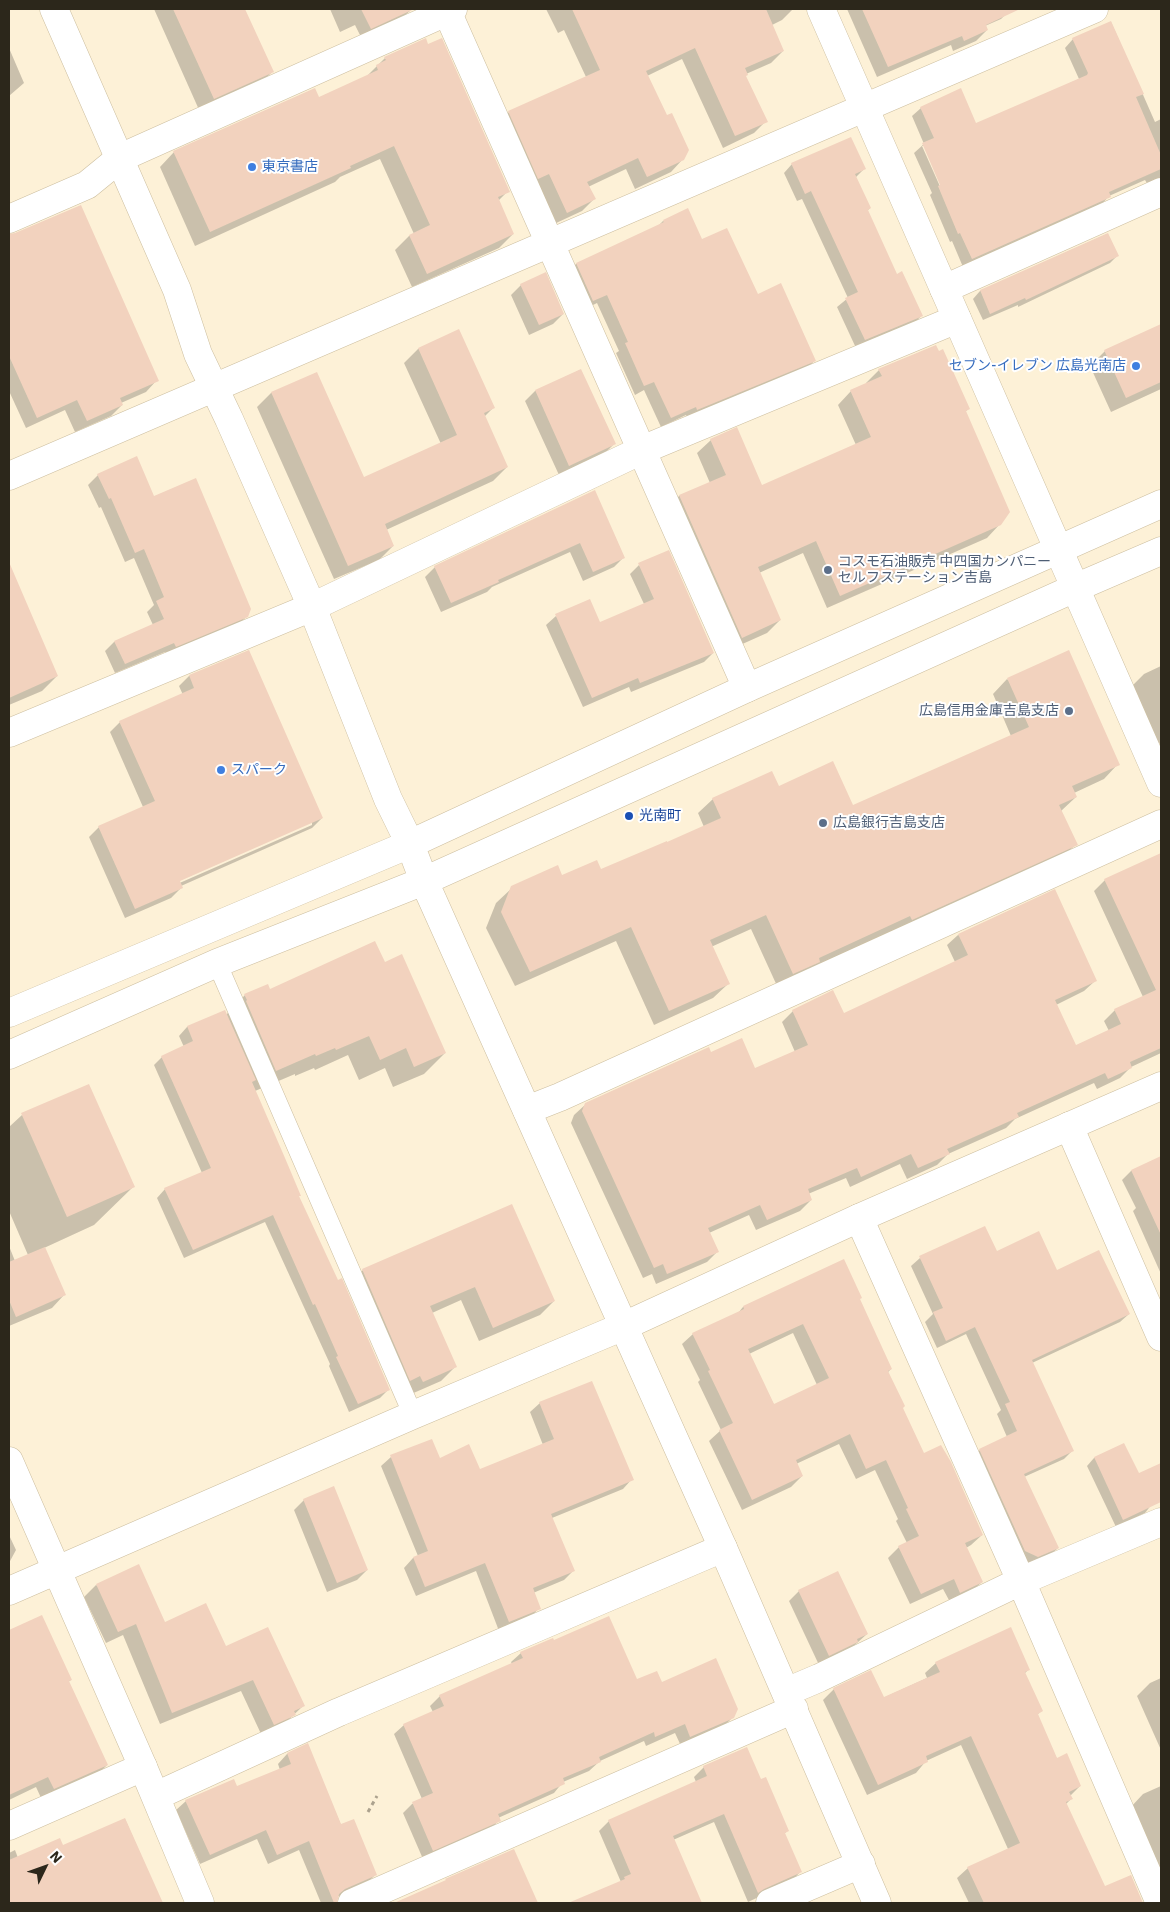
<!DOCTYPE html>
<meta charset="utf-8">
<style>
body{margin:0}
#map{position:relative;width:1170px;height:1912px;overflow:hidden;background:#fdf1d7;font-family:"IBM Plex Sans",sans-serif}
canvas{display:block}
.frame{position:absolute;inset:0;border:10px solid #2c271b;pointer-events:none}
.north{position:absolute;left:20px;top:1842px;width:50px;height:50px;-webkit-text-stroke:4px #fff;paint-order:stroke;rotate:48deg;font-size:14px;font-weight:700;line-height:20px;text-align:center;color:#2c271b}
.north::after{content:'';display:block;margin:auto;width:18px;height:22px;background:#2c271b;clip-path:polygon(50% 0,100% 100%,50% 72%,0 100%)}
</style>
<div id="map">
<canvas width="1170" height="1912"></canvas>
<div class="frame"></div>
<div class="north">N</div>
</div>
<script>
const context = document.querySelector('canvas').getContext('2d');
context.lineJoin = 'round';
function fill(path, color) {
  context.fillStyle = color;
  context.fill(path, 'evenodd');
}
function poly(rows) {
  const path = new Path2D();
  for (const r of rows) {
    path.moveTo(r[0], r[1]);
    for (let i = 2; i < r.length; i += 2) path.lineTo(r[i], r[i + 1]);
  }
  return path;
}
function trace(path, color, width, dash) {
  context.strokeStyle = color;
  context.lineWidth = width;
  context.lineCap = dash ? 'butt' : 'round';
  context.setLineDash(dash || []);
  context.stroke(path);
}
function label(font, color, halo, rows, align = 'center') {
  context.font = font + ' "IBM Plex Sans","Noto Sans JP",sans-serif';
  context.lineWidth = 4;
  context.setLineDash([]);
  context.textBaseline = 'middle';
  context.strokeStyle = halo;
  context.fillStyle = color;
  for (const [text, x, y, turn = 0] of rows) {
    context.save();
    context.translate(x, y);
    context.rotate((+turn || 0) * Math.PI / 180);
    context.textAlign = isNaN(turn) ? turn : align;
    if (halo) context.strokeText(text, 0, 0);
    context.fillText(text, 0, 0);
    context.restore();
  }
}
fill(poly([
 [154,9,244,9,272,72,259,85,200,112],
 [330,9,410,9,411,10,401,19,361,37,355,25,340,32],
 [546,9,793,9,782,20,772,25,783,51,771,63,746,74,745,76,766,121,754,133,723,148,682,59,647,76,683,159,671,172,635,189,626,169,588,187,594,199,582,211,554,224,497,124,509,112,586,77,564,30,558,33],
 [847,9,1011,9,1001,19,985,26,987,30,976,41,953,51,951,45,877,77],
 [1111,22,1155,122,1161,119,1161,187,1148,185,1145,180,1109,196,1101,205,963,267,952,241,950,242,930,195,932,193,914,153,924,144,912,116,921,108,976,125,1079,79,1065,48,1073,39],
 [922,146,925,146,944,190,942,191],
 [9,48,24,83,9,96],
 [385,58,508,191,498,201,513,234,499,248,412,287,395,250,409,236,414,234,380,159,340,177,335,182,195,246,160,167,174,152,318,98,366,77],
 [792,164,864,169,855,178,870,208,867,211,896,275,921,316,913,325,856,348,837,307,848,298,802,199,797,201,784,173],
 [663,221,702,241,757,296,815,360,806,370,688,419,686,415,661,427,644,390,635,395,616,353,619,351,597,303,583,310,567,273,576,264,657,227],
 [1107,234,1117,256,1110,263,1018,307,1018,305,983,320,973,299,980,291],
 [9,235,15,235,157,380,146,392,121,403,122,405,111,416,75,432,65,410,26,428,9,391],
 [521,285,563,314,553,324,529,335,511,295],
 [1161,326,1161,389,1111,412,1090,366,1105,351],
 [458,331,493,408,484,417,507,467,493,481,386,530,393,546,379,560,334,579,257,407,271,393,316,373,363,479,441,444,404,363,418,349],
 [580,370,614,444,604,454,559,475,525,401,535,391],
 [879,370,968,409,965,412,1000,524,987,538,827,608,803,553,759,573,780,620,767,633,729,650,666,509,679,496,710,483,697,453,711,440,762,486,856,445,838,405,851,391,867,384,866,383],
 [98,475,154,498,247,616,237,626,166,655,165,652,115,673,105,651,114,642,153,625,147,612,154,605,134,558,125,562,101,507,99,508,88,485],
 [595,492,624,557,614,567,583,581,570,552,492,587,487,592,441,612,425,577,435,567],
 [639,565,713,653,704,662,631,692,629,687,583,707,546,625,556,616,590,601,600,624,644,604,630,574],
 [22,597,57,676,42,691,9,705,9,603],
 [248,652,322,818,312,828,181,886,181,888,171,898,125,918,89,837,99,827,143,807,110,732,120,722,183,695,179,686,189,676],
 [312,822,312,825,175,885,174,883],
 [1161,666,1161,743,1156,745,1130,688,1144,674],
 [1007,679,1118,764,1104,779,1074,793,1076,797,1061,811,1076,844,1061,859,897,934,895,930,813,967,778,988,751,929,711,947,728,984,713,998,654,1025,616,941,515,986,486,928,496,903,512,888,601,871,704,827,698,813,713,799,779,787,853,807,1011,736,993,694],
 [1155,857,1161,870,1161,1053,1131,1067,1120,1078,1097,1089,1094,1083,1015,1119,1006,1128,948,1154,937,1165,907,1179,900,1164,850,1187,846,1178,808,1194,811,1200,800,1211,756,1230,749,1215,709,1233,718,1251,707,1262,656,1284,652,1274,643,1278,571,1123,574,1115,586,1104,711,1054,755,1069,795,1052,782,1022,793,1011,843,1015,955,962,947,945,958,935,1095,981,1084,991,1056,1005,1075,1047,1109,1031,1104,1021,1115,1010,1143,997,1094,891,1105,880],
 [384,964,445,1053,424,1074,393,1087,385,1068,359,1080,348,1055,315,1070,314,1068,295,1076,295,1074,255,1091,298,1197,388,1390,380,1398,349,1412,329,1366,330,1364,265,1222,184,1258,157,1198,165,1189,202,1173,154,1065,162,1057,184,1047,179,1036,187,1027,224,1011,226,1015,245,995],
 [88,1085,133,1187,94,1225,44,1248,64,1295,52,1308,9,1326,9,1246,15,1261,28,1255,9,1211,9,1127,22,1115],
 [1161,1157,1161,1274,1133,1211,1136,1208,1122,1180,1131,1171],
 [512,1206,554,1301,540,1315,479,1341,461,1300,432,1313,455,1367,441,1381,409,1395,349,1284,363,1270],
 [984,1228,996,1252,1057,1271,1129,1314,1120,1322,1032,1363,1072,1451,1064,1459,1024,1477,1058,1548,1049,1556,1029,1565,971,1458,980,1450,1007,1437,997,1414,1001,1410,966,1334,937,1348,925,1322,933,1314,911,1266,920,1258],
 [859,1300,891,1369,888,1372,901,1408,923,1455,982,1535,971,1545,966,1548,982,1582,971,1592,950,1602,943,1589,910,1604,888,1558,899,1547,907,1543,896,1521,898,1519,875,1470,856,1479,839,1444,796,1464,802,1476,791,1487,742,1510,709,1441,721,1430,698,1382,700,1380,682,1344,693,1334,738,1313,743,1307],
 [793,1333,817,1385,774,1405,749,1354],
 [540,1403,632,1479,623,1489,552,1518,573,1571,564,1580,533,1593,539,1608,530,1618,499,1631,476,1571,416,1596,404,1568,413,1558,418,1556,381,1466,391,1457,439,1460,480,1470,543,1445,530,1412],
 [1124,1444,1138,1475,1161,1464,1161,1500,1152,1504,1145,1513,1116,1527,1087,1466,1094,1458],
 [304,1500,367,1570,357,1580,327,1592,294,1510],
 [9,1535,16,1550,9,1563],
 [96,1585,164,1624,226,1648,303,1706,282,1726,262,1736,241,1691,160,1724,123,1635,106,1643,84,1597],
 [799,1591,867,1634,847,1652,819,1665,789,1601],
 [41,1617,71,1680,68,1682,107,1765,95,1777,42,1800,36,1787,9,1800,9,1632],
 [521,1653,636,1681,661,1684,733,1717,723,1727,681,1746,675,1733,646,1746,644,1741,600,1761,589,1771,563,1782,554,1793,498,1818,499,1820,490,1830,423,1859,403,1813,412,1804,422,1799,394,1734,404,1725,433,1712,430,1706,440,1696,512,1664,511,1662],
 [936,1663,1029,1669,1024,1674,1041,1711,1037,1715,1057,1759,1080,1786,1070,1796,1071,1799,1066,1804,1104,1888,1130,1876,1142,1903,969,1903,957,1878,968,1868,1008,1849,961,1745,926,1761,916,1773,867,1795,823,1700,834,1689,883,1698,927,1678,925,1673],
 [1161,1678,1161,1750,1137,1696,1150,1683],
 [307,1745,341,1825,376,1874,366,1884,337,1897,335,1903,321,1903,299,1850,268,1864,257,1839,200,1864,176,1810,186,1801,236,1787,280,1770,278,1764,287,1754],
 [704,1767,760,1781,787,1831,784,1834,800,1872,791,1882,748,1902,714,1822,673,1840,687,1902,683,1903,571,1903,621,1882,599,1831,609,1821,696,1782,694,1777],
 [1161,1786,1161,1889,1130,1808,1143,1794],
 [125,1819,162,1903,9,1903,9,1853,15,1850,18,1858,62,1847],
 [513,1851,537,1903,395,1903,443,1883]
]), '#0003');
fill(poly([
 [173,9,245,9,274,72,214,99],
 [361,9,412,9,412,10,371,29],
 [572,9,766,9,784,51,745,68,748,75,746,76,768,122,735,136,695,48,646,71,667,115,672,113,689,150,684,160,647,177,638,158,587,182,596,199,567,213,549,174,538,179,508,111,600,70],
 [862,9,1020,9,986,25,988,30,964,41,962,36,888,67],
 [1111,21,1144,94,1136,97,1161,155,1161,169,1109,192,1111,197,972,259,960,233,958,234,938,186,940,185,922,143,934,138,920,107,961,88,976,123,1087,75,1088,73,1072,38],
 [426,38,428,44,442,38,510,192,498,197,514,234,427,274,409,235,430,225,394,146,350,166,351,168,210,232,173,151,315,88,319,97,378,70,376,65,386,60,384,57],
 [851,137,866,169,855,174,871,208,868,210,897,274,902,271,923,316,865,340,845,298,858,292,811,191,805,194,791,163],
 [81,205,159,381,120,398,123,405,87,421,77,400,37,418,9,356,9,234,15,233],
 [688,208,702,239,727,228,758,294,781,283,816,361,697,410,696,407,671,418,654,382,644,386,625,343,628,342,607,295,593,301,576,263,664,222,663,220],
 [1108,233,1119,256,1026,300,1025,298,990,314,980,290],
 [546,272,564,314,539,325,520,284],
 [1161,324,1161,382,1126,398,1104,350],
 [459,329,495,408,484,413,508,467,385,524,394,546,348,566,271,392,317,372,364,477,457,435,418,348],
 [936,345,939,351,943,349,970,409,966,411,1010,512,1001,525,840,596,816,541,758,567,781,620,742,638,679,495,726,475,710,439,737,427,762,485,871,437,850,390,882,376,878,369],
 [581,369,616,444,569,466,535,390],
 [137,456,154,496,196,478,251,609,248,617,176,647,174,643,125,664,114,641,164,619,156,601,164,597,144,549,135,553,111,498,109,499,97,474],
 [595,490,625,558,593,572,580,543,498,580,499,582,451,603,434,566],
 [669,550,714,653,640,683,638,678,592,698,555,614,590,599,600,622,654,599,638,563],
 [9,562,58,676,9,698],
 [249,650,323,818,180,881,183,888,135,909,98,826,155,801,119,721,194,688,189,675],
 [1069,650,1120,765,1072,786,1077,797,1059,805,1078,845,912,920,910,916,819,958,820,962,793,974,766,915,710,940,730,984,669,1011,631,927,530,972,501,912,511,886,558,865,562,875,597,860,601,869,667,841,667,842,721,818,712,798,772,771,779,786,833,761,853,805,1029,727,1007,678],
 [1161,853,1161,1048,1130,1062,1132,1068,1108,1079,1105,1073,1017,1113,1019,1117,947,1149,950,1154,918,1168,911,1154,861,1177,857,1168,808,1189,812,1200,767,1220,760,1205,708,1228,719,1252,667,1274,663,1264,654,1268,582,1111,585,1103,709,1047,711,1052,742,1038,755,1068,808,1045,792,1010,833,990,844,1013,968,955,958,934,1055,889,1097,981,1055,1000,1076,1045,1121,1024,1114,1009,1156,990,1104,879],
 [375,941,385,962,402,954,446,1053,414,1067,406,1048,380,1060,369,1036,336,1050,335,1048,316,1056,315,1054,276,1071,246,1001,247,1000,244,994,268,984,270,989],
 [225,1010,256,1080,252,1082,285,1158,301,1196,299,1196,338,1280,342,1278,390,1390,358,1404,336,1357,338,1356,315,1304,313,1305,273,1215,193,1250,164,1188,211,1168,161,1056,193,1041,187,1026],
 [89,1084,135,1187,67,1217,21,1113],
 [1161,1156,1161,1235,1131,1170],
 [512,1204,555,1301,493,1328,475,1287,430,1306,457,1367,423,1382,420,1376,410,1381,362,1269],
 [985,1226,997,1251,1039,1231,1057,1270,1099,1250,1130,1314,1032,1360,1074,1451,1024,1474,1059,1548,1038,1557,1025,1551,979,1449,1017,1431,1005,1404,1010,1402,975,1327,946,1341,933,1312,943,1308,919,1256],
 [45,1247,66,1295,16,1317,9,1300,9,1262],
 [844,1259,862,1298,860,1299,892,1369,888,1371,905,1406,903,1408,924,1453,941,1445,951,1462,983,1535,965,1543,983,1582,960,1593,954,1579,921,1594,898,1546,919,1536,906,1509,908,1508,886,1460,866,1469,850,1434,796,1460,803,1476,752,1500,719,1430,733,1423,708,1371,710,1370,692,1333,744,1309,743,1306],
 [803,1324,829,1378,774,1404,748,1349],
 [592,1381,634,1480,551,1514,575,1571,533,1588,541,1609,509,1622,485,1563,425,1587,413,1557,428,1551,390,1455,432,1439,440,1458,469,1444,480,1469,554,1439,539,1402],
 [1124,1443,1139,1473,1161,1463,1161,1502,1123,1520,1094,1457],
 [334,1486,368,1570,337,1583,303,1499],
 [139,1564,165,1622,206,1603,226,1646,268,1627,305,1706,294,1711,296,1715,274,1725,253,1680,172,1713,136,1624,118,1632,96,1584],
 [838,1571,868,1634,857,1639,858,1642,829,1656,798,1590],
 [42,1615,72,1680,69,1681,108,1765,54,1789,48,1777,9,1795,9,1630],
 [609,1616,637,1679,657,1671,662,1682,716,1658,738,1709,734,1718,690,1737,685,1724,655,1737,654,1732,599,1757,601,1762,563,1778,565,1784,498,1814,501,1821,433,1851,412,1802,433,1793,403,1724,444,1706,439,1695,523,1658,520,1652,553,1638,554,1640],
 [1011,1627,1030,1670,1025,1672,1043,1711,1038,1714,1057,1758,1067,1753,1081,1786,1069,1792,1073,1799,1066,1802,1105,1886,1131,1875,1143,1903,984,1903,967,1867,1020,1843,971,1736,926,1756,928,1762,878,1785,833,1688,871,1670,884,1697,940,1672,935,1662],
 [308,1743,341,1824,354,1819,377,1875,345,1889,339,1894,337,1903,334,1903,309,1841,277,1855,266,1830,210,1855,185,1800,234,1779,237,1786,291,1764,287,1753],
 [747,1747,761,1779,766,1777,789,1831,785,1833,802,1872,764,1889,758,1893,724,1814,673,1836,702,1903,568,1903,625,1879,624,1877,631,1874,608,1820,707,1776,703,1766],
 [125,1818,163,1903,9,1903,9,1860,60,1838,63,1845],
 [514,1849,538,1903,394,1903,446,1880,445,1879]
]), '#f2d2be');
const service = poly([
 [217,963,413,1415]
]);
const minor = poly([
 [446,9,747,688],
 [9,219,87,185,120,158,453,9],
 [944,289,1161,192],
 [9,476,1094,9],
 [9,733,312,607,642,450,957,319],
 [527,1110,560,1097,1161,824],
 [1069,1126,1161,1337],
 [859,1218,1021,1581,1160,1903],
 [786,1692,819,1678,1021,1581,1161,1522],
 [156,1796,339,1712,723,1548],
 [9,1826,143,1767],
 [352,1903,794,1709],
 [770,1903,861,1864]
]);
const tertiary = poly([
 [54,9,177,290,198,354,229,419,312,607,388,799,410,844,424,881,723,1548,877,1903],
 [821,9,1161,783],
 [9,1013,410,844,747,688,1161,504],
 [9,1055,217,963,424,881,1075,588,1161,551],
 [9,1461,143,1767,200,1903],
 [9,1591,413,1415,624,1326,859,1218,1161,1086]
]);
trace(service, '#ccbe9f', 20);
trace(minor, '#ccbe9f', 29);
trace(tertiary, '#ccbe9f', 29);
trace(poly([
 [368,1812,377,1796]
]), '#aca28e', 3, [4, 4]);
trace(service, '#fff', 19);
trace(minor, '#fff', 28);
trace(tertiary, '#fff', 28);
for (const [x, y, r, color] of [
 [252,167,5,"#3f7fe0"],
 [1136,366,5,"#3f7fe0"],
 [828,570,5,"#5c6f8a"],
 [1069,711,5,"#5c6f8a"],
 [221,770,5,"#3f7fe0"],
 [629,816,5,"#1a4fb4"],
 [823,823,5,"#5c6f8a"]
]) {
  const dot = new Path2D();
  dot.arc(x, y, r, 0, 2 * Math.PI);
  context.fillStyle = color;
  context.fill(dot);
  trace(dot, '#fff', 2);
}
label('14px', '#366cbe', '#fff', [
 ["東京書店",262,167],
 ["セブン-イレブン 広島光南店",1126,366,"right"],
 ["スパーク",231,770]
], 'left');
label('14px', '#4e5e75', '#fff', [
 ["コスモ石油販売 中四国カンパニー",838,562],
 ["セルフステーション吉島",838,578],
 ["広島信用金庫吉島支店",1059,711,"right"],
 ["広島銀行吉島支店",833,823]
], 'left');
label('14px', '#164399', '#fff', [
 ["光南町",639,816]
], 'left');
</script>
